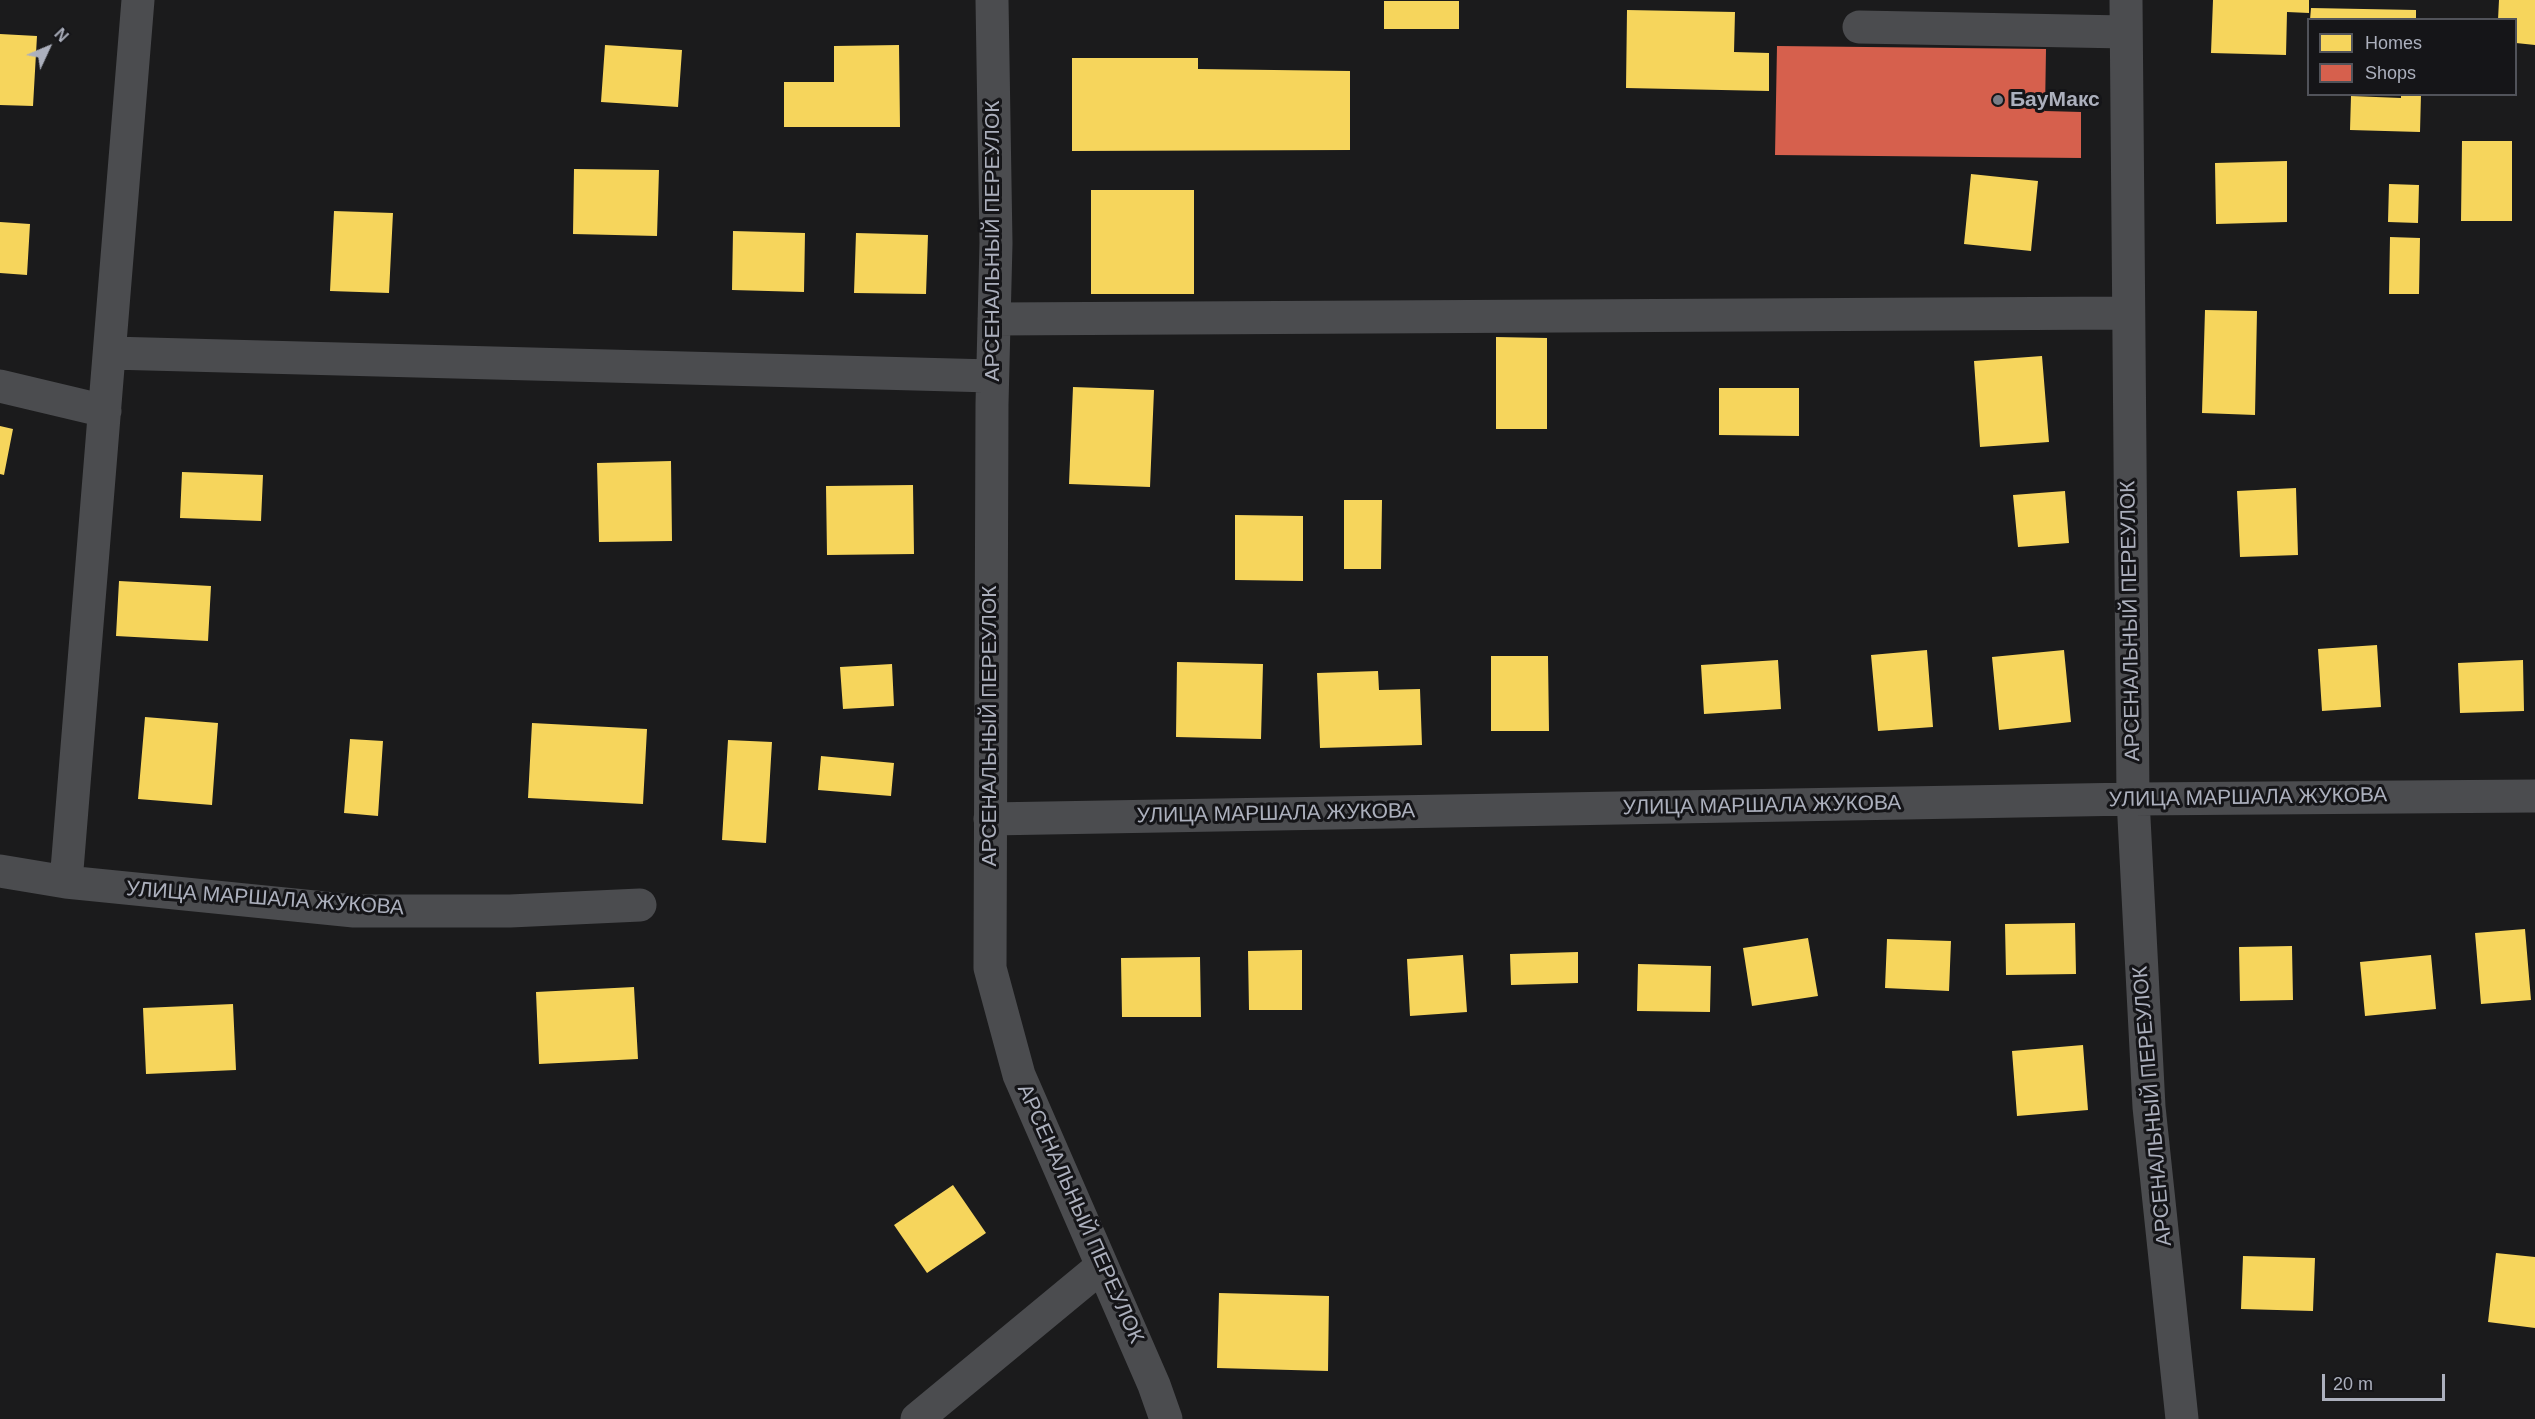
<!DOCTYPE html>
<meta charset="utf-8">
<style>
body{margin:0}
#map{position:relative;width:2535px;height:1419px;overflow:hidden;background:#1b1b1c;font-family:Arial,sans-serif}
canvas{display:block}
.legend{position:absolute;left:2307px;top:18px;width:210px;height:78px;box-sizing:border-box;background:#151518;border:2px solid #51535a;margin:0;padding:8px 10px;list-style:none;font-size:18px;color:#acb0bd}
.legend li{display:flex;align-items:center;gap:12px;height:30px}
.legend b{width:30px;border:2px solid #51535a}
.north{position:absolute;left:18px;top:18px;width:60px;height:60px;-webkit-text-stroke:4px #151518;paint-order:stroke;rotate:46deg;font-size:16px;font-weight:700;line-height:24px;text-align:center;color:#acb0bd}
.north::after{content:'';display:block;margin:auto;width:21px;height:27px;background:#acb0bd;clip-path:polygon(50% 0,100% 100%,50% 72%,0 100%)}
.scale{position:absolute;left:2322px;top:1374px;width:123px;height:27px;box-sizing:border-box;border:3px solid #acb0bd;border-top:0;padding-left:8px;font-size:18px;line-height:21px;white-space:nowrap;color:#acb0bd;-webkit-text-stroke:4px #151518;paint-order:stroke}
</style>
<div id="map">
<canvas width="2535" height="1419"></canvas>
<ul class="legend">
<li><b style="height:16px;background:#f6d55c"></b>Homes</li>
<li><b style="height:16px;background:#d6604d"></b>Shops</li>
</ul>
<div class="north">N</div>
<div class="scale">20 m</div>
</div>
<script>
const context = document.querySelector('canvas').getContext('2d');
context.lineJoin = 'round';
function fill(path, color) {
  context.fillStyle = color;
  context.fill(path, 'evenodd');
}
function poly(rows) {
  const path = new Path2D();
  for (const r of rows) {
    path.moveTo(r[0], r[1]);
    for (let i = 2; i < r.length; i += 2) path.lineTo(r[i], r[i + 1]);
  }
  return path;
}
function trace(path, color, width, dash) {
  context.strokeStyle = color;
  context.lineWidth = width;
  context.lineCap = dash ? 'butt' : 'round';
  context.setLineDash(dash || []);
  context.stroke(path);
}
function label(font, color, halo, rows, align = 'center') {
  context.font = font + ' Arial,sans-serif';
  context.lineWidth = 6;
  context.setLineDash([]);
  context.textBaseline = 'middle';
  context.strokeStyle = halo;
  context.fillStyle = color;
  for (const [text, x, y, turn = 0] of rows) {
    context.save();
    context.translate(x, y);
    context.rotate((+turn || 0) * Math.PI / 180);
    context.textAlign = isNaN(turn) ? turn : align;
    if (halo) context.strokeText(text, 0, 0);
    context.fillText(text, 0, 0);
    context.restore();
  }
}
fill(poly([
 [2213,0,2309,0,2309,13,2287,12,2286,55,2211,53],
 [2499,0,2535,0,2535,45,2516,43,2516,20,2498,20],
 [1384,1,1459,1,1459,29,1384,29],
 [2311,8,2416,10,2416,20,2310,20],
 [1627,10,1735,12,1734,52,1769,53,1769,91,1626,88],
 [0,34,37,36,33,106,0,105],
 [605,45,682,50,678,107,601,102],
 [899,45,900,127,784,127,784,82,834,82,834,46],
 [1072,58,1198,58,1198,69,1350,71,1350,150,1072,151],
 [2401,94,2421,94,2420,132,2350,130,2351,96,2401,98],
 [2462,141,2512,141,2512,221,2461,221],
 [2287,161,2287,222,2216,224,2215,163],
 [574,169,659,170,657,236,573,234],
 [1971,174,2038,181,2031,251,1964,244],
 [2389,184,2419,185,2418,223,2388,222],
 [1091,190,1194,190,1194,294,1091,294],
 [334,211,393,213,389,293,330,291],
 [0,222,30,224,27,275,0,273],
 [733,231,805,233,804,292,732,290],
 [856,233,928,235,926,294,854,293],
 [2390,237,2420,238,2419,294,2389,294],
 [2205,310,2257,311,2255,415,2202,413],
 [1496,337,1547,338,1547,429,1496,429],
 [2042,356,2049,442,1980,447,1974,361],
 [1073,387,1154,390,1150,487,1069,484],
 [1719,388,1799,388,1799,436,1719,435],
 [0,426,13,429,4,475,0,474],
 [671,461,672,541,599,542,597,463],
 [182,472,263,475,261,521,180,518],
 [913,485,914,554,827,555,826,486],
 [2296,488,2298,555,2240,557,2237,491],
 [2065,491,2069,543,2018,547,2013,495],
 [1344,500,1382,500,1381,569,1344,569],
 [1235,515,1303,516,1303,581,1235,580],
 [119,581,211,586,208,641,116,636],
 [2377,645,2381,707,2322,711,2318,649],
 [1927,650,1933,727,1878,731,1871,655],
 [2064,650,2071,722,1999,730,1992,657],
 [1491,656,1548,656,1549,731,1491,731],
 [1778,660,1781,709,1704,714,1701,665],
 [2523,660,2524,711,2460,713,2458,663],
 [1177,662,1263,664,1261,739,1176,737],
 [892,664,894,706,843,709,840,667],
 [1378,671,1379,690,1420,689,1422,745,1320,748,1317,673],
 [145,717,218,723,212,805,138,799],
 [532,723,647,729,643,804,528,798],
 [350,739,383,741,378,816,344,813],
 [728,740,772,742,766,843,722,840],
 [821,756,894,763,891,796,818,790],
 [2075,923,2076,974,2006,975,2005,924],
 [2525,929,2531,1000,2481,1004,2475,933],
 [1808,938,1818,996,1752,1006,1743,948],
 [1887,939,1951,941,1949,991,1885,988],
 [2292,946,2293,1000,2240,1001,2239,947],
 [1302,950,1302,1010,1249,1010,1248,951],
 [1578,952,1578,983,1511,985,1510,954],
 [1463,955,1467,1012,1410,1016,1407,959],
 [2431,955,2436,1009,2365,1016,2360,962],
 [1200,957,1201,1017,1122,1017,1121,958],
 [1638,964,1711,966,1710,1012,1637,1011],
 [634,987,638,1059,539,1064,536,992],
 [233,1004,236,1070,146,1074,143,1008],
 [2083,1045,2088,1110,2017,1116,2012,1051],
 [953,1185,986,1233,927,1273,894,1225],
 [2496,1253,2535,1257,2535,1328,2488,1322],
 [2243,1256,2315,1258,2313,1311,2241,1309],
 [1219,1293,1329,1296,1328,1371,1217,1368]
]), '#f6d55c');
fill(poly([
 [1777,46,2046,49,2045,111,2081,112,2081,158,1775,155]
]), '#d6604d');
trace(poly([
 [992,0,996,243,992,404,990,968,1019,1075,1154,1385,1166,1419],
 [2126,0,2133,799,2149,1107,2182,1419],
 [1859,27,2126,32],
 [994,319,2128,313],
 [110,353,992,376],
 [0,386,105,411],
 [990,819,2133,799,2535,796],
 [0,871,66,882,354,911,510,911,640,905],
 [66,882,138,0],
 [917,1419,1102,1266]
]), '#4b4c4f', 33);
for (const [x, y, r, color] of [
 [1998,100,6,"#797c85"]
]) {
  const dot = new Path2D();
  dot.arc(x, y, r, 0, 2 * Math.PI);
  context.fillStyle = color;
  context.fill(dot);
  trace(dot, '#151518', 2);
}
label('bold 21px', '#acb0bd', '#151518', [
 ["БауМакс",2010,100]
], 'left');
label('21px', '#acb0bd', '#151518', [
 ["АРСЕНАЛЬНЫЙ ПЕРЕУЛОК",993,241,-90],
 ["АРСЕНАЛЬНЫЙ ПЕРЕУЛОК",2131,621,-91],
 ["АРСЕНАЛЬНЫЙ ПЕРЕУЛОК",990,726,-90],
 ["УЛИЦА МАРШАЛА ЖУКОВА",2248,798,-1],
 ["УЛИЦА МАРШАЛА ЖУКОВА",1762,806,-1],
 ["УЛИЦА МАРШАЛА ЖУКОВА",1276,814,-1],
 ["УЛИЦА МАРШАЛА ЖУКОВА",265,899,4],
 ["АРСЕНАЛЬНЫЙ ПЕРЕУЛОК",2153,1106,-95],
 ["АРСЕНАЛЬНЫЙ ПЕРЕУЛОК",1080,1214,66]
]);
</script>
